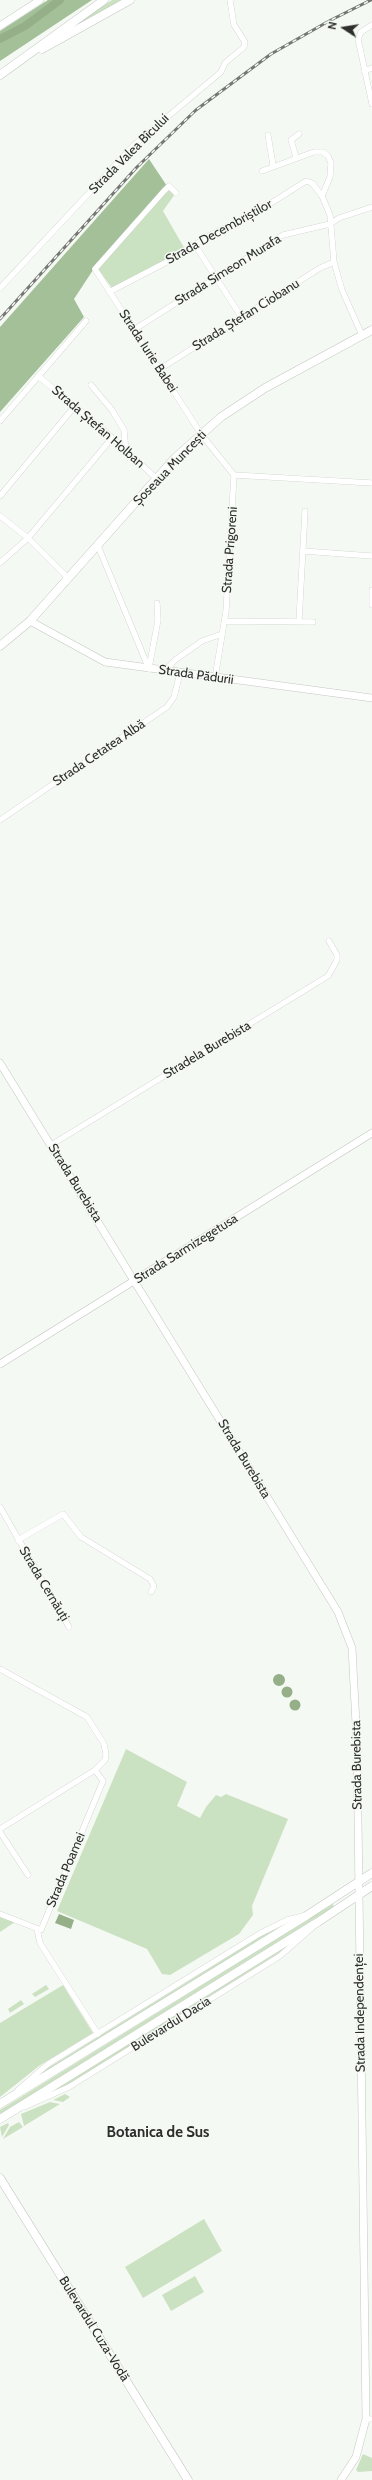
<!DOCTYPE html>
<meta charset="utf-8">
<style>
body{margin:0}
#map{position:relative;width:372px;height:2480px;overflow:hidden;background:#f5f9f3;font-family:Cabin,sans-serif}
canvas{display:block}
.north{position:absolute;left:324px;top:8px;width:40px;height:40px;-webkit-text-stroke:3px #f5f9f3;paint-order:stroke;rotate:282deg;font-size:11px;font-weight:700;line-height:16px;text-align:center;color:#2e2f2d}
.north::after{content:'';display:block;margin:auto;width:14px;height:18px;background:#2e2f2d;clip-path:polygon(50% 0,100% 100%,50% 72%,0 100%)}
</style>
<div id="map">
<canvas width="372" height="2480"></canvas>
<div class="north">N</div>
</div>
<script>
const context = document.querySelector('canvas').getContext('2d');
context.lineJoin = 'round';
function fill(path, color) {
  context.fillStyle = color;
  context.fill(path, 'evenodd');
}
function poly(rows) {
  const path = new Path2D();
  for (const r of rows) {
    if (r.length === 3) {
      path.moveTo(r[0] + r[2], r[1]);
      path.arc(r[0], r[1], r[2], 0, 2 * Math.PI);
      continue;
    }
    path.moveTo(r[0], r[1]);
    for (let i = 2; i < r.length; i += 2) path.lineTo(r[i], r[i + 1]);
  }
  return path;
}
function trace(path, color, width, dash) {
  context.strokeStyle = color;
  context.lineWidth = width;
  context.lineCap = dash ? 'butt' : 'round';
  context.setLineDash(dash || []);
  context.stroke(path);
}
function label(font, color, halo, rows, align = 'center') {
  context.font = font + ' Cabin,sans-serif';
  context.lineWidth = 3;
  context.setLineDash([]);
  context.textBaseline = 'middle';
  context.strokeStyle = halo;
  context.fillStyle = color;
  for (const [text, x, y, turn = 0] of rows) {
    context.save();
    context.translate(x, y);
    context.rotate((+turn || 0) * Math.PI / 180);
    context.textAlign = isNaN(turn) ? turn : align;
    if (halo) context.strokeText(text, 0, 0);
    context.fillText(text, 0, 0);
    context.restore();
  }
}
fill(poly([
 [112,0,121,0,67,33,65,31],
 [168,189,175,194,163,211,186,251,112,288,97,268],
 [126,1749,187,1782,177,1806,200,1818,206,1807,216,1795,221,1797,226,1794,288,1819,252,1906,253,1915,239,1934,170,1975,162,1974,147,1949,57,1911],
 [333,1904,334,1907,0,2114,0,2110],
 [0,1916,15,1922,0,1932],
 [280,1927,33,2081,43,2071,263,1935],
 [289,1943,279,1953,61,2089,47,2095],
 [46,1985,49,1989,35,1997,32,1994],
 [63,1985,93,2033,39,2066,0,2097,0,2023],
 [21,2000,24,2004,10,2013,8,2009],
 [65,2094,70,2097,63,2102,53,2100],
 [50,2102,60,2104,24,2126,21,2114],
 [19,2122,23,2127,3,2139,10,2127],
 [8,2123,9,2125,2,2137,0,2127],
 [204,2219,222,2251,143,2298,125,2267],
 [195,2276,204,2292,171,2311,162,2295],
 [363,2454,372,2458,372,2471,358,2472,356,2470]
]), '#cbe2c2');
fill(poly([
 [48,0,92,0,0,61,0,31],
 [149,159,167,186,93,270,74,299,84,317,0,412,0,327]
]), '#a4c099');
fill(poly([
 [279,1680,6],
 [287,1692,5.5],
 [295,1705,5.5],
 [59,1914,74,1920,71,1929,55,1923]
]), '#95b089');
trace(poly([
 [0,39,25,26,60,0]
]), '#95b089', 8);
const street = poly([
 [372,25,361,32,358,39,372,104],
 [364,71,372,68],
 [268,135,273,165],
 [296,157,291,140,299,134],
 [262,171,314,152,323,152,328,156,331,163,330,177,322,196,330,215,334,262,342,290,362,335],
 [176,193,169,186,164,191,95,269,201,434,234,475,226,611,215,678],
 [195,245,242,318],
 [0,288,134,145,221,72,225,63,244,47,245,42,234,25,230,0],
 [111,291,182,254,205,238,265,207,306,181,312,183,322,196],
 [135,329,283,235,330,224,339,218,372,207],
 [160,369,320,268,334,262],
 [38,376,99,426,157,479],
 [91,385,112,410,124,430,126,451],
 [0,421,86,321],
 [234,475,372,483],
 [0,496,75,406],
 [0,516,28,538,68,578],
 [98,546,149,669],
 [303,551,372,556],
 [0,563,28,538,112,438],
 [372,590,372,605],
 [225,621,313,622],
 [299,621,305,511],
 [149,668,158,620,157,603],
 [165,671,175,660,202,641,222,634],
 [0,820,167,707,174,697,180,673],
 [51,1145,328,976,337,960,337,955,329,941],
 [0,1507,69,1627],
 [18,1540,63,1514,81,1537,150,1579,154,1586,151,1592],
 [0,1669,87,1717,104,1744,106,1754,105,1760,95,1770,0,1829],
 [0,1832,28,1875],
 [0,1914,41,1930,103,1781,95,1770],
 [37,1929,40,1943,98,2034],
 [18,2090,48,2064,259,1934,287,1920,303,1916],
 [24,2107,69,2087,280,1956,313,1927],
 [366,2419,372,2419]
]);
const secondary = poly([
 [0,26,40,0],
 [30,621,105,662,372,698],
 [0,1063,338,1612,352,1648,357,1743,366,2419,356,2457,341,2480],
 [0,1364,372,1133]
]);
const primary = poly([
 [42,49,130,0],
 [0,75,104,0],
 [0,646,30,621,175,458,221,417,265,388,372,330],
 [0,2104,306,1916,372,1873],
 [0,2119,318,1922,372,1886],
 [0,2178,188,2480]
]);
trace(street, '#c3c7c2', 6);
trace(secondary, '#c3c7c2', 8);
trace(primary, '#c3c7c2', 9);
trace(street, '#fff', 5.5);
trace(secondary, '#fff', 7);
trace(primary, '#fff', 8);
const rail = poly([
 [0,319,137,167,196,110,271,54,329,21,371,0]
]);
trace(rail, '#757773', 3);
trace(rail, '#f5f9f3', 1.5, [4.5]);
label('13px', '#2e2f2d', '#f5f9f3', [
 ["Strada Valea Bîcului",129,154,-45],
 ["Strada Decembriștilor",219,232,-29],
 ["Strada Simeon Murafa",228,270,-32],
 ["Strada Ștefan Ciobanu",246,315,-32],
 ["Strada Iurie Babei",148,351,57],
 ["Strada Ștefan Holban",98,427,41],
 ["Șoseaua Muncești",170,468,-46],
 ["Strada Prigoreni",230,550,-86],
 ["Strada Pădurii",196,675,8],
 ["Strada Cetatea Albă",99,753,-34],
 ["Stradela Burebista",207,1050,-31],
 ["Strada Burebista",75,1183,58],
 ["Strada Sarmizegetusa",186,1249,-32],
 ["Strada Burebista",244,1459,59],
 ["Strada Cernăuți",44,1584,59],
 ["Strada Burebista",357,1765,-91],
 ["Strada Poamei",66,1870,-67],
 ["Strada Independenței",360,2013,-91],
 ["Bulevardul Dacia",171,2024,-32],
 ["Bulevardul Cuza-Vodă",94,2329,58]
]);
label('bold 15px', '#2e2f2d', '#f5f9f3', [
 ["Botanica de Sus",158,2133]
]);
</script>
